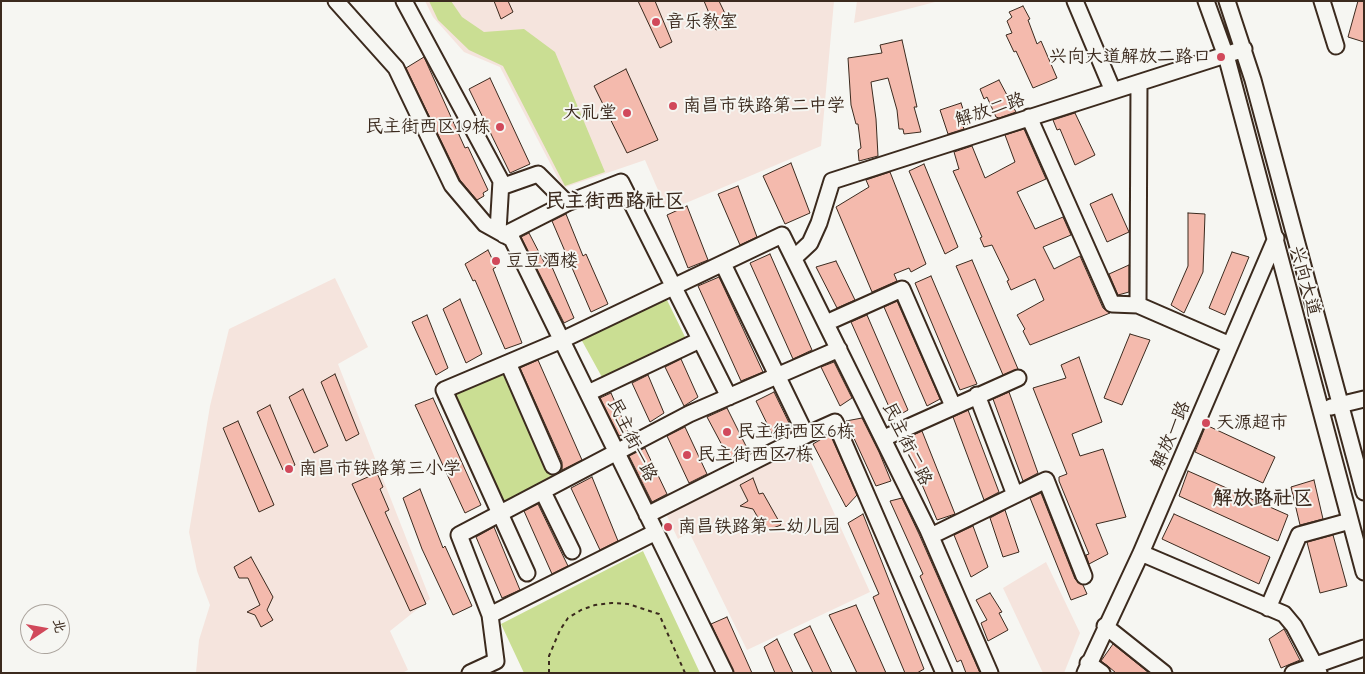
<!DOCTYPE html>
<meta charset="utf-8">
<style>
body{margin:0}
#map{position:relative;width:1365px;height:674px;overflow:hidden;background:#f6f6f2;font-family:"Comic Neue","LXGW WenKai TC",sans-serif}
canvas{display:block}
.frame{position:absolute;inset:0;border:2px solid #3b2a1e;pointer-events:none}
.north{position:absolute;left:20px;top:604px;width:50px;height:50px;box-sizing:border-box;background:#f6f6f2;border:1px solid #aba49d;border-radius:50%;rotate:78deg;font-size:14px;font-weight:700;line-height:20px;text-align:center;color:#3b2a1e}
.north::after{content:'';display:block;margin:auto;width:18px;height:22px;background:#d1495b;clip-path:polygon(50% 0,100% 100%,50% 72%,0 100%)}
</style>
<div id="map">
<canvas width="1365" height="674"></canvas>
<div class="frame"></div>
<div class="north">北</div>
</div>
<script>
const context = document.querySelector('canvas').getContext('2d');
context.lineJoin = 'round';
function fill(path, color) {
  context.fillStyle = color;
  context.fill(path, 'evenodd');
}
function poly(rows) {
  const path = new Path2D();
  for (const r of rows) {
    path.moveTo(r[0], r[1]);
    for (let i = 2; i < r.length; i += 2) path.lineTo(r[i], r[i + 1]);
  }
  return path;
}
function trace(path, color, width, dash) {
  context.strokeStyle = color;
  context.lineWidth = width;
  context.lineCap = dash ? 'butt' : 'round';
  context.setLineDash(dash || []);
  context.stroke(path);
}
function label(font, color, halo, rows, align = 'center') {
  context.font = font + ' "Comic Neue","LXGW WenKai TC",sans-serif';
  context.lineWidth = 4;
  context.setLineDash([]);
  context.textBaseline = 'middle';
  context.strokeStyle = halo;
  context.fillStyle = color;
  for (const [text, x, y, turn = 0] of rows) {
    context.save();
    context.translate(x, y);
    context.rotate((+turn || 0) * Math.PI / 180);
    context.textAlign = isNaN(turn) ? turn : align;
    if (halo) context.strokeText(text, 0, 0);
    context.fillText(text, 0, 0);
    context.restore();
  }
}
fill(poly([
 [425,1,834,1,821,146,667,211,645,160,563,188,500,67,464,52,433,17],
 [857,1,939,1,854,23],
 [335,278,368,347,338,364,430,599,390,631,408,670,402,673,196,673,199,640,210,605,197,571,189,532,210,406,229,329],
 [804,447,870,592,747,650,689,532,678,539,666,514],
 [1046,562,1080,633,1064,673,1043,673,1003,588]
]), '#f5e4dd');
fill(poly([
 [429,1,451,1,462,17,484,32,524,29,555,52,605,172,565,186,503,66,469,50,438,20],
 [667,300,687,341,603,379,581,339],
 [506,370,554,474,503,507,452,393],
 [643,551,700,673,524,673,501,624]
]), '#cade93');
const building = poly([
 [494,1,508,1,513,12,501,19,494,1],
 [638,1,655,1,672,42,660,48,638,1],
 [704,1,719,1,730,24,716,30,704,1],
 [1358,1,1364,1,1364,42,1348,37,1358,1],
 [1023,6,1030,19,1028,20,1037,44,1041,41,1057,78,1033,88,1016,51,1014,52,1006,35,1012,33,1007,21,1012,17,1009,12,1023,6],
 [902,40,917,107,914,107,921,132,904,134,903,129,899,129,897,110,888,78,871,82,876,119,878,156,859,161,858,150,861,148,858,124,856,124,851,105,848,58,882,53,880,45,902,40],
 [424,57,465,148,468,147,488,190,483,193,484,196,477,200,460,180,406,68,424,57],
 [626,69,658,140,627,153,594,86,626,69],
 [490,78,530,164,510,173,469,89,490,78],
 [999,80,1016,112,999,118,996,117,987,97,984,99,980,89,999,80],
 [961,103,968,124,963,126,964,129,948,134,940,110,961,103],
 [1075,113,1095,155,1075,165,1060,129,1057,130,1053,120,1075,113],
 [1024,129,1046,179,1017,192,1035,229,1063,217,1071,235,1043,247,1054,269,1080,256,1103,308,1110,313,1030,345,1023,331,1025,329,1017,315,1044,300,1035,279,1011,290,1007,281,1009,280,992,245,984,247,980,238,982,237,953,171,959,169,954,152,972,146,985,178,1015,162,1005,135,1024,129],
 [791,163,810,213,785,224,763,176,791,163],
 [924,164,958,247,945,254,909,171,924,164],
 [890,172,926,264,911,272,909,268,894,274,897,281,872,292,836,207,869,187,866,180,890,172],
 [738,186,757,237,740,245,718,194,738,186],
 [1112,194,1129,232,1107,242,1090,204,1112,194],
 [687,206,708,260,688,268,667,215,687,206],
 [1188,213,1205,214,1203,272,1184,313,1171,305,1188,266,1188,213],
 [566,214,583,256,586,254,608,304,591,312,552,221,566,214],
 [529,233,544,262,549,260,574,318,564,323,521,237,529,233],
 [488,250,496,267,493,269,522,343,505,349,475,280,473,281,465,264,488,250],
 [1232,252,1249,257,1225,315,1209,308,1232,252],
 [770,254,812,350,793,359,750,263,770,254],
 [972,260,1018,369,1003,375,956,266,972,260],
 [836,261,855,300,837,308,816,267,836,261],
 [1129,265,1129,292,1118,295,1109,274,1129,265],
 [931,276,977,384,960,390,915,283,931,276],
 [719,277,763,372,741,381,698,286,719,277],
 [460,299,482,354,466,363,443,309,460,299],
 [897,301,940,399,927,406,884,307,897,301],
 [427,315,448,368,436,375,412,322,427,315],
 [867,315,908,410,894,418,851,322,867,315],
 [1130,334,1150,340,1122,405,1104,398,1130,334],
 [1079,357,1102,422,1072,434,1080,456,1103,449,1126,517,1096,524,1108,554,1089,564,1086,555,1089,554,1059,481,1059,477,1067,474,1033,388,1066,378,1061,365,1079,357],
 [681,359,698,397,684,406,665,367,681,359],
 [538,360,582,460,562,470,562,462,520,368,538,360],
 [834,362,852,398,840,406,821,367,834,362],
 [335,374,359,434,346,441,321,382,335,374],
 [648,375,664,413,650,422,632,383,648,375],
 [303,389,328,446,314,453,289,397,303,389],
 [774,392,793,431,774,438,756,401,774,392],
 [1009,392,1038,473,1023,481,993,399,1009,392],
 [611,393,628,432,619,436,600,398,611,393],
 [433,398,481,505,465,513,415,405,433,398],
 [270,405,295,465,283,470,257,412,270,405],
 [727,408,749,452,731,462,707,417,727,408],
 [968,410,999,492,984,500,953,417,968,410],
 [862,418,879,452,891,481,876,486,846,421,862,418],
 [238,421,274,505,259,512,223,428,238,421],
 [1206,425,1275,457,1263,483,1195,452,1206,425],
 [685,427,707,474,689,483,667,436,685,427],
 [922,431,955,514,937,520,903,440,922,431],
 [830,434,857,495,846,507,813,444,830,434],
 [645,448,667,494,652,502,629,456,645,448],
 [1188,471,1288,515,1278,541,1179,496,1188,471],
 [377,473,383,487,380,489,389,510,385,512,426,604,410,611,352,484,377,473],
 [592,477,618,541,600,550,571,488,592,477],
 [753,478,759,494,763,493,781,525,762,532,758,530,760,521,753,509,740,506,748,501,740,485,753,478],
 [1314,480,1323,519,1300,525,1291,487,1314,480],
 [420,489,443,548,445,546,472,606,453,615,422,549,403,498,420,489],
 [1041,493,1075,579,1083,585,1087,594,1071,600,1030,498,1041,493],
 [902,498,919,534,980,673,966,673,961,660,957,662,920,576,923,574,890,501,902,498],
 [538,504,568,566,552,574,524,511,538,504],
 [1005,510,1019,552,1003,557,990,518,1005,510],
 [863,514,924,669,917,673,905,673,873,597,879,594,848,523,863,514],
 [1174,514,1270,557,1259,584,1162,539,1174,514],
 [973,526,988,567,971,577,954,535,973,526],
 [494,527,520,590,502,598,476,537,494,527],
 [1333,535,1347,586,1320,593,1307,542,1333,535],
 [251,557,273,597,267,610,273,620,261,627,255,615,247,612,260,605,248,578,239,578,234,567,251,557],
 [990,593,1002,612,999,613,1008,630,988,641,981,623,987,620,976,600,990,593],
 [856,605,886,673,857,673,829,615,856,605],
 [727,617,752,673,734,673,711,624,727,617],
 [810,626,832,673,813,673,794,634,810,626],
 [1284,629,1300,660,1281,668,1269,639,1284,629],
 [777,639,793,673,775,673,764,647,777,639],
 [1113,644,1149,673,1116,673,1109,667,1101,661,1113,644]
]);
fill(building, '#f4baad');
trace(building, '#3b2a1e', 1);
const minor = poly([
 [336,1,396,68,452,185,485,224,512,239,725,673],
 [404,1,501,181,498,231],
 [1075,1,1113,91],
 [1206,1,1227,59,1364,572],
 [1227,1,1253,80,1364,492],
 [1322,1,1336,46],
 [1139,83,1138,305,1230,345],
 [1029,117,1112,304,1138,305],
 [501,187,538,174,567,203],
 [504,235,567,203,621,182,729,397],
 [794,258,810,243,819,223,832,181,1244,49],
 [826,323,902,289,953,406],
 [508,363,553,466],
 [588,393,700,340],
 [977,395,1015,495],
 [1331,407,1364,399],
 [806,435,835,422,944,673],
 [884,438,1018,378],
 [543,492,572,551],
 [647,515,806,435,723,264],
 [931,536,1046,480,1084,576],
 [1141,553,1284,614,1294,626,1319,673],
 [527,573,444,390,562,340,782,235,928,530,990,673],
 [1268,608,1299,535,1350,521],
 [490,615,656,532],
 [1105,626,1164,673],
 [1088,663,1102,673],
 [470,673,496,661,490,615,459,535,689,414,839,349],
 [1085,673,1141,553,1276,238],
 [1293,673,1364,648]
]);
trace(minor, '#3b2a1e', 19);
trace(poly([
 [549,673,549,656,560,630,568,618,581,610,595,605,612,603,628,604,659,614,685,673]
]), '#3b2a1e', 2, [4, 4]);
trace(minor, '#f6f6f2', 15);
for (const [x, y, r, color] of [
 [656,22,5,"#d1495b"],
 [1221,57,5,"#d1495b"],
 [673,106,5,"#d1495b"],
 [627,113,5,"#d1495b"],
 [500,127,5,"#d1495b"],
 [496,261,5,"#d1495b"],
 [1206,423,5,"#d1495b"],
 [727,432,5,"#d1495b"],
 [687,455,5,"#d1495b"],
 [289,469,5,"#d1495b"],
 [668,527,5,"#d1495b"]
]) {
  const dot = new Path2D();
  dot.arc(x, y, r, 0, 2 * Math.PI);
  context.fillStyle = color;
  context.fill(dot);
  trace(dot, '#f6f6f2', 2);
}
label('18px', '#3b2a1e', '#f6f6f2', [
 ["音乐教室",666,22],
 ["兴向大道解放二路口",1211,57,"right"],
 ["南昌市铁路第二中学",683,106],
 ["大礼堂",617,113,"right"],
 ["民主街西区19栋",490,127,"right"],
 ["豆豆酒楼",506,261],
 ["天源超市",1216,423],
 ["民主街西区6栋",737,432],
 ["民主街西区7栋",697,455],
 ["南昌市铁路第三小学",299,469],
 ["南昌铁路第二幼儿园",678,527]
], 'left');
label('18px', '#3b2a1e', '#f6f6f2', [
 ["解放二路",990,110,-18],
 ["兴向大道",1305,281,75],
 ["解放一路",1171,435,-67],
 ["民主街一路",632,440,64],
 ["民主街二路",907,444,64]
]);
label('bold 20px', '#3b2a1e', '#f6f6f2', [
 ["民主街西路社区",615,201],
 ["解放路社区",1263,498]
]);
</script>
